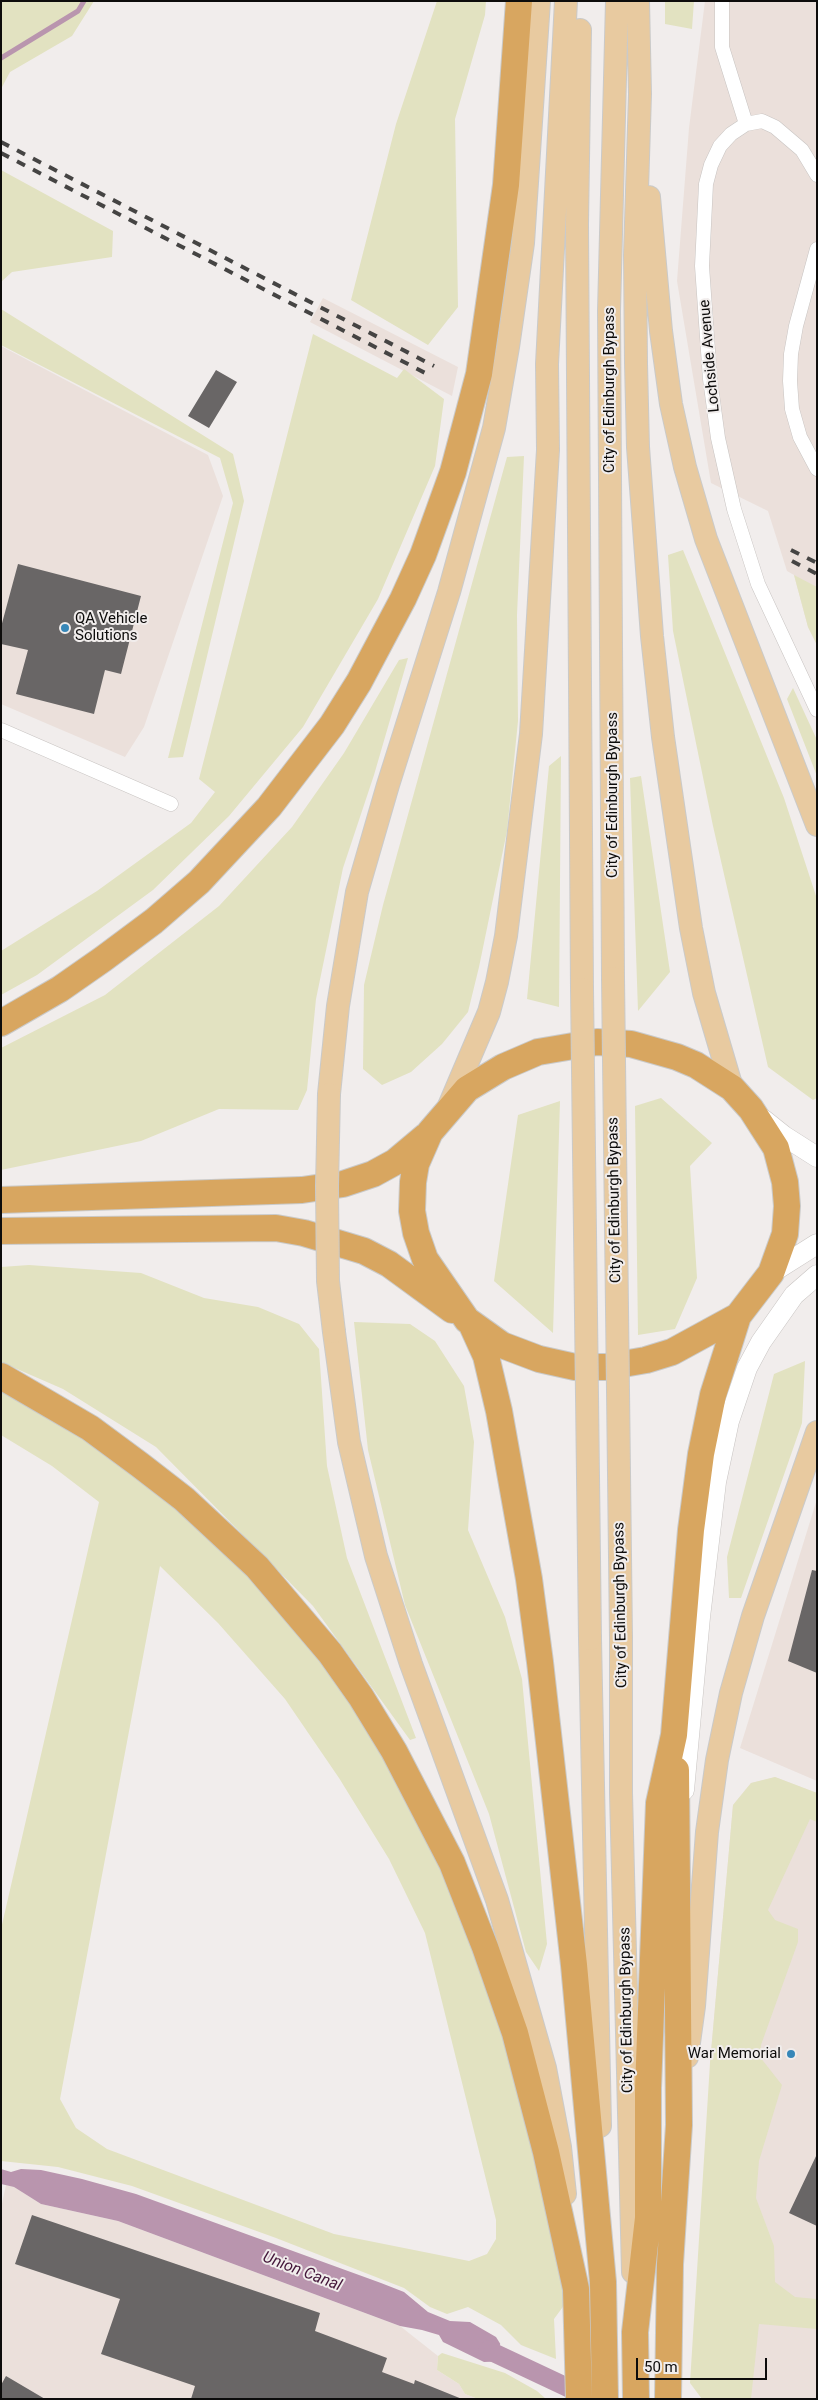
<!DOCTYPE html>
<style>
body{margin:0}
#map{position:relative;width:818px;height:2400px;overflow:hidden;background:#f1edec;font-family:Roboto,sans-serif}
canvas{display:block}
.frame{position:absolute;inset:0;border:2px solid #0d0c0b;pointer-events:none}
.scale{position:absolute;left:636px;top:2358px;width:131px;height:22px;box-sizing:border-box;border:2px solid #0d0c0b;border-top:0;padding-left:6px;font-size:15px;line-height:18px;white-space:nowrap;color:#0d0c0b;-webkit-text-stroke:4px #f1edec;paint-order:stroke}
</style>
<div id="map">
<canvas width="818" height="2400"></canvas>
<div class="frame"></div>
<div class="scale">50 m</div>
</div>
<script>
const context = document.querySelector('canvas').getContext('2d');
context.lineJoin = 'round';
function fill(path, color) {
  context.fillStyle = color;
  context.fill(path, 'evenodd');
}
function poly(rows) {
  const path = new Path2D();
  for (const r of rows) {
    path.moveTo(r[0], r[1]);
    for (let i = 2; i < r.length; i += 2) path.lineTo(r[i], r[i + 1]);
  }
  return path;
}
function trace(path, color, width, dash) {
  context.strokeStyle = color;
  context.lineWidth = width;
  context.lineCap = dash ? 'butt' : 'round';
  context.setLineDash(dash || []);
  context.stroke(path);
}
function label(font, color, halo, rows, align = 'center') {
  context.font = font + ' Roboto,sans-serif';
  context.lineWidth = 4;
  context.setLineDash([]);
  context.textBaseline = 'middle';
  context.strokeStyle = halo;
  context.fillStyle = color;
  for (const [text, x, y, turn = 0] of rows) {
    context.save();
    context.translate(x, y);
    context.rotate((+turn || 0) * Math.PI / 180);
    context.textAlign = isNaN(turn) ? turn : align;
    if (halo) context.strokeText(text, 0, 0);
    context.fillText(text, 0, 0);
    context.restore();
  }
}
fill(poly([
 [705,1,817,1,817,645,808,627,794,575,787,571,768,511,711,483,677,281,689,128],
 [323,298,458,367,452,396,310,322],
 [1,346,208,455,223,496,144,727,125,757,1,704],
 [817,1499,817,1781,740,1748],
 [775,1777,817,1793,817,2399,735,2399,710,2063,733,1805,751,1783],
 [6,2185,14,2187,41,2204,118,2221,400,2326,438,2356,437,2370,459,2384,465,2394,478,2399,1,2399,1,2208]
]), '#ebe0db');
fill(poly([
 [1,1,94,1,72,36,10,72,1,89],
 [437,1,486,1,485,15,455,119,458,307,428,345,351,300,396,124],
 [665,1,694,1,692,29,665,24],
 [1,170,113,231,112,257,12,272,1,282],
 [1,309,233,454,244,501,183,757,168,758,233,503,220,458,1,345],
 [313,334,397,378,404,369,444,399,435,466,378,599,303,727,229,816,153,890,37,975,1,995,1,951,97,891,191,823,215,792,199,779],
 [524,456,517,615,518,721,507,831,479,967,468,1012,442,1044,411,1072,382,1085,363,1069,364,985,383,905,507,457],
 [683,550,784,798,817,899,817,1098,813,1100,768,1067,713,826,673,631,668,555],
 [794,575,817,587,817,645,808,627],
 [408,658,374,775,343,868,316,999,307,1090,298,1110,219,1109,141,1141,1,1170,1,1048,105,995,219,906,292,827,344,753,399,660],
 [793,688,817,740,817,776,787,699],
 [561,756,559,1007,527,999,549,766],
 [641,776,670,972,638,1011,630,778],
 [661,1098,712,1143,690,1166,697,1278,675,1329,638,1335,635,1106],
 [560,1101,553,1333,494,1281,518,1115],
 [29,1265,141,1273,204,1298,258,1307,299,1324,319,1349,327,1466,347,1558,416,1738,410,1740,313,1606,156,1447,63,1389,1,1362,1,1267],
 [354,1322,410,1324,435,1341,464,1386,474,1442,468,1530,505,1617,522,1679,547,1944,539,1971,526,1952,489,1814,405,1605,368,1450],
 [805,1361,802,1423,741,1598,729,1598,727,1557,774,1374],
 [1,1376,90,1428,300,1616,452,1863,576,2289,554,2319,556,2359,521,2345,501,2325,468,2307,447,2314,430,2307,404,2288,276,2238,132,2186,58,2167,1,2161,1,1929,99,1502,52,1466,1,1435],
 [160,1566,218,1623,285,1699,339,1778,389,1859,425,1933,496,2220,496,2239,487,2254,469,2261,334,2234,107,2149,76,2128,60,2099],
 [775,1777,817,1793,817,1822,810,1819,768,1910,775,1920,798,1929,798,1942,761,2045,760,2057,782,2085,759,2161,756,2198,774,2246,775,2282,795,2297,817,2299,817,2329,759,2324,751,2399,702,2399,690,2383,710,2063,733,1805,751,1783],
 [442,2353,505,2373,537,2391,546,2399,478,2399,465,2394,459,2384,437,2370,438,2356]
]), '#e2e2c1');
fill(poly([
 [1,2169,11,2172,21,2169,41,2170,82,2179,136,2194,381,2283,404,2292,428,2312,450,2321,470,2322,496,2337,511,2361,484,2362,443,2342,439,2335,422,2330,400,2326,118,2221,41,2204,14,2187,1,2184]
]), '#b995ae');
fill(poly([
 [502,2341,514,2362,490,2364,495,2354]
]), '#f1edec');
trace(poly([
 [1,58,78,11,84,1]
]), '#b995ae', 5);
trace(poly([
 [488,2350,588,2397]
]), '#b995ae', 19);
fill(poly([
 [216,370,237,382,209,428,188,416],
 [18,564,141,596,121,674,105,670,94,714,16,694,28,650,1,644,1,627],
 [812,1570,817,1571,817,1673,788,1661],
 [817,2154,817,2226,789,2213],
 [32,2215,320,2313,315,2331,387,2358,382,2372,414,2384,415,2380,462,2399,191,2399,195,2386,101,2354,120,2299,15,2264],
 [6,2376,45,2399,1,2399,1,2385]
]), '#696666');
const street = poly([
 [722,1,722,47,746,124],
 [817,175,802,150,775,127,762,121,746,124,731,134,720,146,711,165,706,184,702,266,710,379,718,438,734,509,758,584,817,710],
 [817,249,796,326,791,354,790,381,792,409,800,437,817,469],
 [1,730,171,804]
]);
const secondary = poly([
 [764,1120,784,1136,817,1157],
 [771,1273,817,1244],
 [684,1790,700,1617,716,1482,729,1421,747,1368,761,1342,794,1295,817,1275]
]);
const primary = poly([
 [638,1,640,94,635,255,636,363,638,447,652,636,663,737,691,928,704,993,732,1088],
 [580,30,577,224,582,989],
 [649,197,661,331,671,404,685,467,706,539,817,825],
 [613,978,609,311,617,1],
 [329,1094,338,1006,357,892,388,785,449,592,494,428,508,347,523,243,539,1],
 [449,1106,489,1012,497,982,506,936,531,734,548,450,547,364,566,1],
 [334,1332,349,1442,376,1556,411,1664,497,1900,545,2068,560,2147,565,2194],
 [621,1638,621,1793,633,2272],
 [590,1639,600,2126],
 [687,2057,694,2006,707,1832,717,1760,731,1693,753,1616,817,1432]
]);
const highway = poly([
 [1,1023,60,989,103,959,154,921,199,882,269,807,332,725,359,682,403,599,423,555,453,472,479,374,506,185,519,1],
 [597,1042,631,1044,677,1057,696,1065,732,1088,751,1109,776,1148,785,1182,787,1206,785,1234,771,1273,738,1316,672,1352,646,1360,606,1367,575,1367,539,1359,502,1345,467,1320,425,1259,416,1233,412,1211,413,1182,416,1164,430,1132,467,1089,503,1067,538,1052,597,1042],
 [1,1200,302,1190,343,1184,373,1174,395,1162,426,1136],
 [1,1231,276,1228,304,1233,364,1251,389,1264,452,1310],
 [471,1323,486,1356,499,1411,529,1579,540,1662,574,1965,603,2282,605,2399],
 [1,1376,90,1428,140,1465,184,1499,257,1567,330,1653,361,1697,394,1751,452,1863,485,1947,515,2033,546,2152,576,2289,579,2399],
 [636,2399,635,2332,648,2218,648,2088,659,1803,674,1735,691,1530,701,1454,713,1395,738,1316],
 [668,2399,670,2264,679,2125,676,1770]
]);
trace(street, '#c8c4c2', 15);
trace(secondary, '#c8c4c2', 21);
trace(primary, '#cacac9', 24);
trace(highway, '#cacac9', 28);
trace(street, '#fff', 14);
trace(secondary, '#fff', 20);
trace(primary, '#e8caa0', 22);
trace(highway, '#d8a660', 26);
trace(poly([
 [1,142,434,366],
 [1,153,431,376],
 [791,550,817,563],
 [792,561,817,574]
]), '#454443', 4, [9, 9]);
const primaryBridge = poly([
 [613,978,621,1638],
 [582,989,590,1639],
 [329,1094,327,1186,328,1281,334,1332]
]);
trace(primaryBridge, '#cacac9', 24, []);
trace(primaryBridge, '#e8caa0', 22);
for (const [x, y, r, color] of [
 [65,628,5,"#3787b8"],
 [791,2054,5,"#3787b8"]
]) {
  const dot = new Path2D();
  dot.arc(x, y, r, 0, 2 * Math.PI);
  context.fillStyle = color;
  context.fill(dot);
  trace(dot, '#f1edec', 2);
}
label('15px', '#0d0c0b', '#f1edec', [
 ["Lochside Avenue",710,356,-95],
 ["City of Edinburgh Bypass",610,390,-90],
 ["City of Edinburgh Bypass",613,795,-90],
 ["City of Edinburgh Bypass",615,1200,-91],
 ["City of Edinburgh Bypass",621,1605,-91],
 ["City of Edinburgh Bypass",627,2010,-91]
]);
label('15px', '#0d0c0b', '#f1edec', [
 ["QA Vehicle",75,619],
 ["Solutions",75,636],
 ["War Memorial",781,2054,"right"]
], 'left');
label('italic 16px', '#431539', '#f1edec', [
 ["Union Canal",302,2272,21]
]);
</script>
